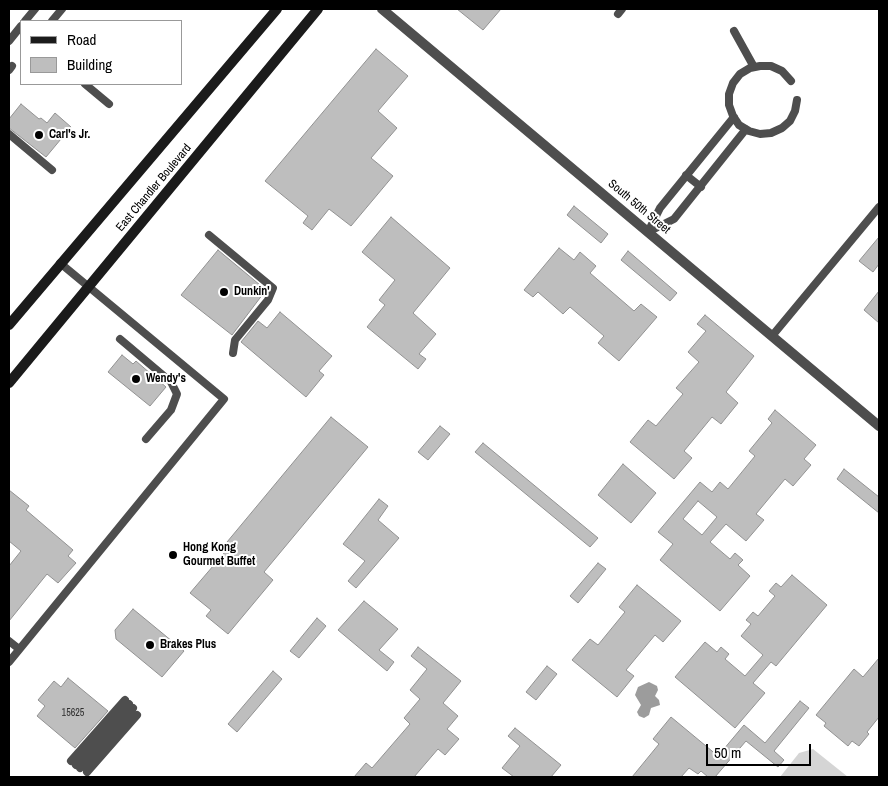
<!DOCTYPE html>
<style>
body{margin:0}
#map{position:relative;width:888px;height:786px;overflow:hidden;background:#fff;font-family:"Archivo Narrow",sans-serif}
canvas{display:block}
.frame{position:absolute;inset:0;border:10px solid #000;pointer-events:none}
.legend{position:absolute;left:20px;top:20px;width:162px;height:65px;box-sizing:border-box;background:#fff;border:1px solid #999;margin:0;padding:6px 9px;list-style:none;font-size:15px;color:#000}
.legend li{display:flex;align-items:center;gap:10px;height:25px}
.legend b{width:25px;border:1px solid #999}
.scale{position:absolute;left:706px;top:744px;width:105px;height:22px;box-sizing:border-box;border:2px solid #000;border-top:0;padding-left:6px;font-size:15px;line-height:18px;white-space:nowrap;color:#000;-webkit-text-stroke:4px #fff;paint-order:stroke}
</style>
<div id="map">
<canvas width="888" height="786"></canvas>
<div class="frame"></div>
<ul class="legend">
<li><b style="height:6px;background:#1b1b1b"></b>Road</li>
<li><b style="height:14px;background:#bebebe"></b>Building</li>
</ul>
<div class="scale">50 m</div>
</div>
<script>
const context = document.querySelector('canvas').getContext('2d');
context.lineJoin = 'round';
function fill(path, color) {
  context.fillStyle = color;
  context.fill(path, 'evenodd');
}
function poly(rows) {
  const path = new Path2D();
  for (const r of rows) {
    path.moveTo(r[0], r[1]);
    for (let i = 2; i < r.length; i += 2) path.lineTo(r[i], r[i + 1]);
  }
  return path;
}
function trace(path, color, width, dash) {
  context.strokeStyle = color;
  context.lineWidth = width;
  context.lineCap = dash ? 'butt' : 'round';
  context.setLineDash(dash || []);
  context.stroke(path);
}
function label(font, color, halo, rows, align = 'center') {
  context.font = font + ' "Archivo Narrow",sans-serif';
  context.lineWidth = 4;
  context.setLineDash([]);
  context.textBaseline = 'middle';
  context.strokeStyle = halo;
  context.fillStyle = color;
  for (const [text, x, y, turn = 0] of rows) {
    context.save();
    context.translate(x, y);
    context.rotate((+turn || 0) * Math.PI / 180);
    context.textAlign = isNaN(turn) ? turn : align;
    if (halo) context.strokeText(text, 0, 0);
    context.fillText(text, 0, 0);
    context.restore();
  }
}
fill(poly([
 [813,749,848,777,780,777,799,753]
]), '#d5d5d5');
fill(poly([
 [649,682,657,686,658,690,655,696,659,700,660,705,651,708,649,715,644,718,639,716,637,712,641,705,635,695,638,687]
]), '#9c9c9c');
const building = poly([
 [457,9,501,9,483,30,457,9],
 [376,49,408,76,378,111,397,128,371,158,393,176,351,226,329,209,312,230,303,223,308,216,265,181,376,49],
 [21,104,39,119,41,118,47,123,55,113,71,127,46,157,9,128,9,119,21,104],
 [574,206,608,234,601,243,567,215,574,206],
 [391,217,450,268,413,313,436,334,419,354,426,359,418,369,367,327,385,305,379,300,395,280,362,252,391,217],
 [879,237,879,264,873,272,859,261,879,237],
 [559,248,574,260,580,252,596,266,590,273,634,311,641,304,657,317,619,361,598,343,604,336,570,307,563,314,538,292,533,297,524,290,559,248],
 [218,250,266,290,232,335,181,295,218,250],
 [628,251,677,293,670,301,621,260,628,251],
 [879,291,879,323,864,310,879,291],
 [280,312,332,356,319,371,324,375,306,397,241,342,258,321,267,328,280,312],
 [705,315,754,356,726,392,738,403,721,424,712,417,684,451,692,458,674,479,630,442,648,420,656,426,683,394,676,388,699,362,688,352,706,331,697,324,705,315],
 [122,355,133,364,136,361,166,387,150,406,108,372,122,355],
 [775,410,816,445,804,459,811,465,793,486,785,479,756,514,764,520,746,541,726,524,710,542,730,559,735,553,743,560,738,565,750,576,720,611,660,560,673,544,658,532,700,482,712,492,720,482,728,489,755,456,749,451,772,423,768,419,775,410],
 [698,501,717,517,702,535,683,519,698,501],
 [331,417,368,447,264,572,273,580,228,634,206,616,211,610,190,593,231,545,227,542,331,417],
 [440,426,450,434,428,460,418,452,440,426],
 [483,443,598,538,590,547,475,452,483,443],
 [623,464,656,493,631,523,598,495,623,464],
 [844,469,879,497,879,513,837,479,844,469],
 [9,490,29,506,26,510,73,550,68,556,76,563,58,583,47,574,9,621,9,566,21,551,9,541,9,490],
 [379,499,388,506,378,520,399,538,356,588,348,581,365,561,343,544,379,499],
 [598,563,606,569,578,603,570,596,598,563],
 [792,575,827,605,776,666,771,662,753,683,765,693,735,728,675,677,705,642,717,652,721,647,729,654,725,659,745,676,763,655,741,636,751,624,746,620,753,612,758,616,775,596,769,591,776,583,781,587,792,575],
 [637,585,681,621,663,642,655,635,626,670,634,676,617,697,572,660,590,639,598,645,625,612,619,607,637,585],
 [364,601,398,629,379,650,394,662,387,671,338,630,364,601],
 [133,609,184,651,162,677,116,639,115,630,133,609],
 [317,618,326,626,299,658,290,651,317,618],
 [418,647,461,681,443,703,458,716,447,729,459,739,445,755,438,749,414,777,354,777,366,763,372,768,410,724,404,718,420,699,410,690,427,669,411,656,418,647],
 [879,658,879,717,867,732,869,734,859,746,852,741,848,746,824,726,826,723,816,715,854,669,863,677,879,658],
 [547,666,557,674,536,700,526,692,547,666],
 [273,671,282,679,237,732,228,724,273,671],
 [68,678,108,711,75,748,37,716,45,706,38,700,54,681,61,687,68,678],
 [800,701,809,708,774,751,784,760,778,767,746,741,715,777,708,777,701,771,698,774,689,768,681,777,632,777,659,744,653,739,671,717,718,756,744,725,765,743,800,701],
 [515,728,561,765,551,777,514,777,502,768,520,746,508,736,515,728]
]);
fill(building, '#bebebe');
trace(building, '#929292', 1);
trace(poly([
 [618,14,622,9],
 [25,21,35,9],
 [52,21,62,9],
 [734,31,754,67],
 [9,41,21,26],
 [9,70,12,66],
 [791,81,782,71,771,66,760,66,750,68,740,74,733,83,729,94,729,105,733,116,739,125,749,131,760,134,771,133,782,128,790,121,795,111,797,100],
 [85,84,109,104],
 [734,117,660,208,648,232,674,219,746,129],
 [9,134,52,170],
 [686,175,701,187],
 [209,235,273,288,268,300,235,340,233,353],
 [772,336,879,207],
 [120,339,171,382,177,394,171,410,146,439],
 [9,641,19,649],
 [9,662,224,399,60,263],
 [71,761,125,700],
 [76,765,129,704],
 [80,768,133,708],
 [87,772,137,715]
]), '#4e4e4e', 8);
trace(poly([
 [382,9,879,426]
]), '#4e4e4e', 10);
trace(poly([
 [9,325,277,9],
 [9,383,318,9]
]), '#1b1b1b', 10);
for (const [x, y, r, color] of [
 [39,135,5,"#000"],
 [224,292,5,"#000"],
 [136,379,5,"#000"],
 [173,555,5,"#000"],
 [150,645,5,"#000"]
]) {
  const dot = new Path2D();
  dot.arc(x, y, r, 0, 2 * Math.PI);
  context.fillStyle = color;
  context.fill(dot);
  trace(dot, '#fff', 2);
}
label('10px', '#303030', null, [
 ["15625",73,713]
]);
label('bold 12px', '#000', '#fff', [
 ["Carl's Jr.",49,135],
 ["Dunkin'",234,292],
 ["Wendy's",146,379],
 ["Hong Kong",183,548],
 ["Gourmet Buffet",183,562],
 ["Brakes Plus",160,645]
], 'left');
label('12px', '#000', '#fff', [
 ["East Chandler Boulevard",154,188,-50],
 ["South 50th Street",639,207,40]
]);
</script>
